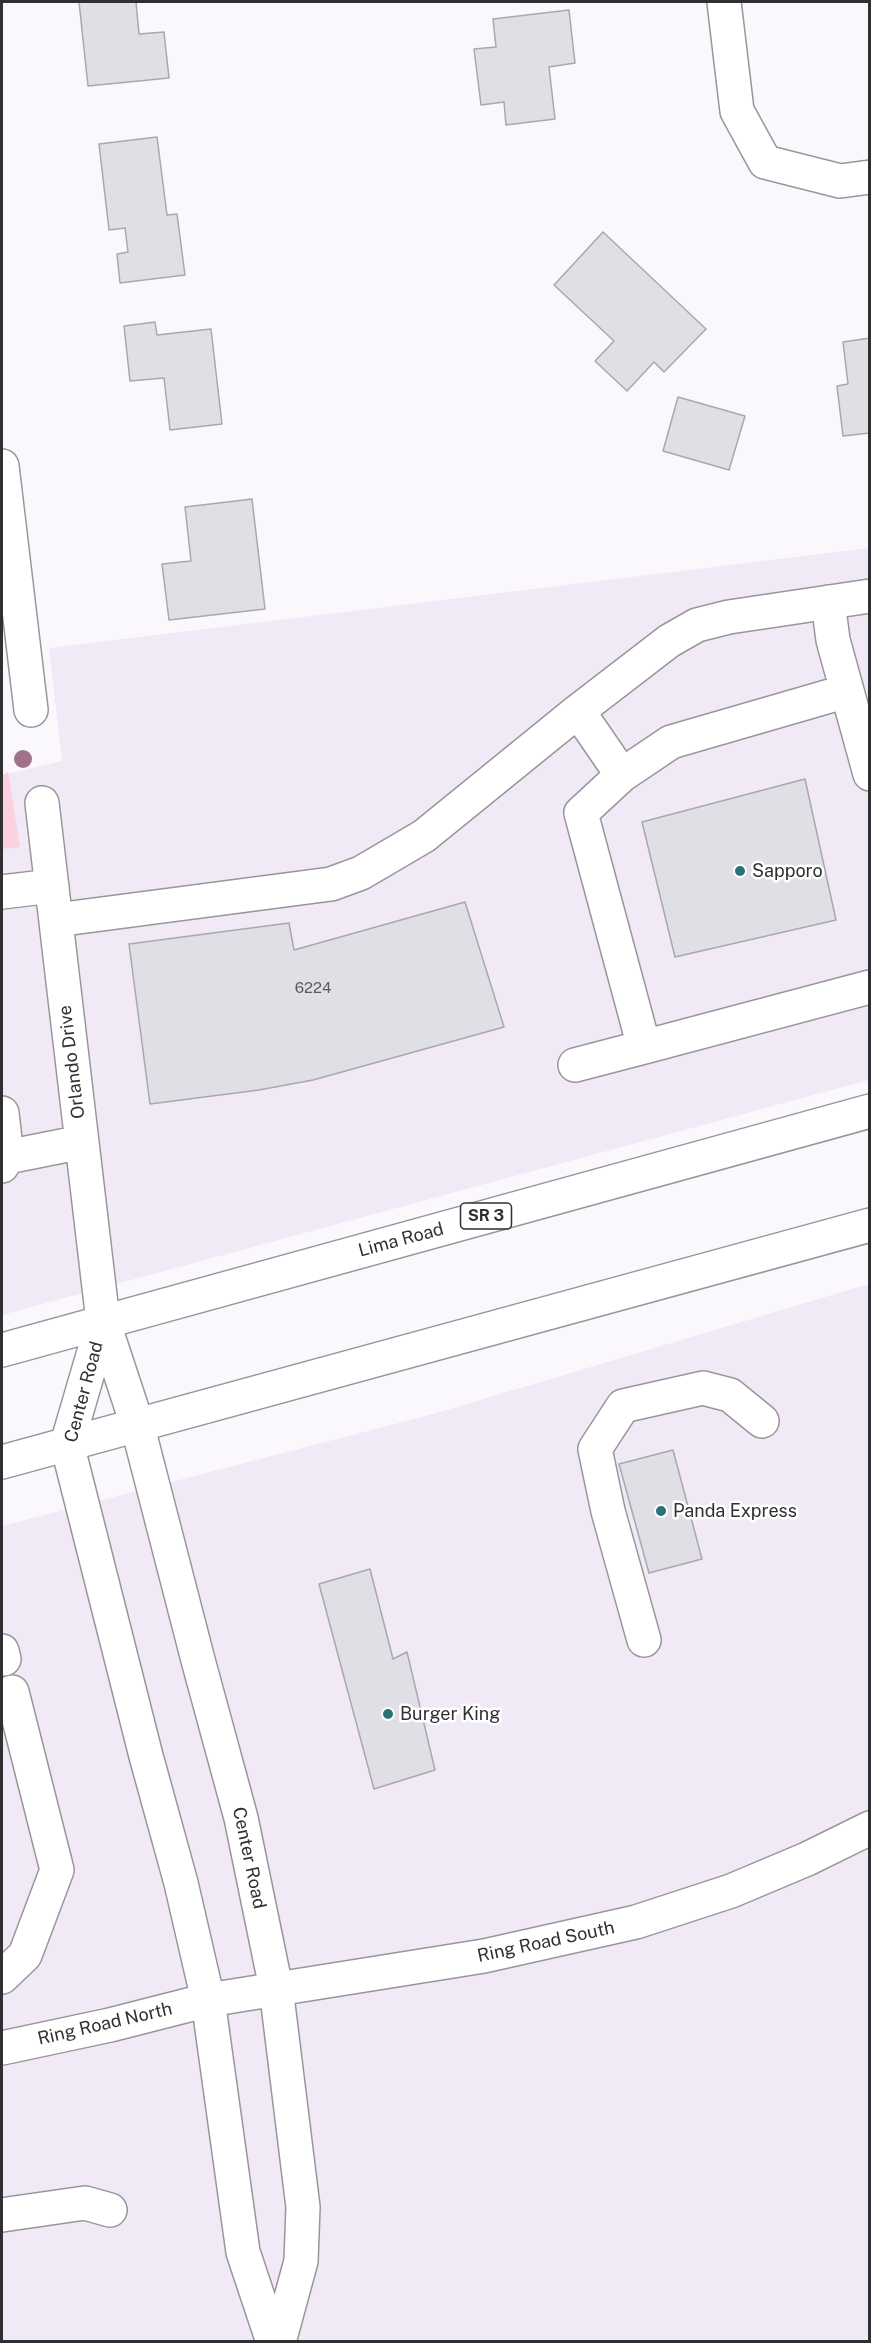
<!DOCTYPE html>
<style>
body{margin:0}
#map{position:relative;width:871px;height:2343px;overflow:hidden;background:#fbf8fd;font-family:"Public Sans",sans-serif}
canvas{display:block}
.frame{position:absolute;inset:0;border:3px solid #302f31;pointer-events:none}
</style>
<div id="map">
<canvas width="871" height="2343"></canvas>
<div class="frame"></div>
</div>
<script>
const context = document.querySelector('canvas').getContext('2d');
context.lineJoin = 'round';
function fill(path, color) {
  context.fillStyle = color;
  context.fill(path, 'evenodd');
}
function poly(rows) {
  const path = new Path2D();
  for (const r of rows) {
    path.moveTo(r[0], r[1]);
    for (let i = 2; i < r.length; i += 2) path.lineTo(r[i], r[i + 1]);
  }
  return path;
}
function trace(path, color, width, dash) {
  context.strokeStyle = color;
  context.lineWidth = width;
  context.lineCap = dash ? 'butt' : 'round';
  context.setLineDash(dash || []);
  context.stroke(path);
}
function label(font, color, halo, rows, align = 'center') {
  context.font = font + ' "Public Sans",sans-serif';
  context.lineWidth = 5;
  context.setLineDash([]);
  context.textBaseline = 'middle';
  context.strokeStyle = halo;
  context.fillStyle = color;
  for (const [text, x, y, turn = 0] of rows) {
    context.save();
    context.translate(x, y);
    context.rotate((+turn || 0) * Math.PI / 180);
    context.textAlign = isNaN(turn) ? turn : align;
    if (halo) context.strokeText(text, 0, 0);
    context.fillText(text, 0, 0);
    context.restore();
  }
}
fill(poly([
 [869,548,869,1080,2,1315,2,775,62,761,49,648],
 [869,1284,869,2341,2,2342,2,1526,433,1414]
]), '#f1eaf6');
fill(poly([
 [8,772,20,847,2,849,2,775]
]), '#fdd0df');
const building = poly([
 [79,2,136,2,139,34,164,32,169,78,88,86,79,2],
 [569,10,575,63,549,67,555,119,506,125,504,102,481,105,474,49,496,47,493,19,569,10],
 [157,137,167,215,177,214,185,275,120,283,117,254,128,252,125,228,109,230,99,144,157,137],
 [603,232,706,329,664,372,654,362,627,391,595,361,614,341,554,285,603,232],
 [155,322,157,335,211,329,222,424,170,430,164,378,130,381,124,326,155,322],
 [870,338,870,433,843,436,837,386,848,384,843,342,870,338],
 [678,397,745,416,729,470,663,451,678,397],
 [252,499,265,609,169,620,162,564,191,561,185,507,252,499],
 [805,779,836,920,675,957,642,822,805,779],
 [465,902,504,1027,313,1080,259,1090,150,1104,129,944,289,923,294,950,465,902],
 [673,1450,702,1559,649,1573,619,1464,673,1450],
 [370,1569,393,1659,407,1652,435,1770,374,1789,319,1584,370,1569]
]);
fill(building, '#dfdfe5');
trace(building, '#a8a8ad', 1.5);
const minor = poly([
 [724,2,737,111,765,162,840,181,870,177],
 [2,466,31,710],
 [828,602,833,640,870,774],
 [578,711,622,775,581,813,644,1047,870,987],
 [622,775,671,742,847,691],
 [42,803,103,1321,137,1424,198,1660,241,1818,276,1988,303,2207,301,2261,279,2342],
 [2,892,52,886],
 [56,920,331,884,361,873,424,836,578,711,669,641,697,625,729,617,870,596],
 [575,1065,644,1047],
 [2,1113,7,1157],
 [2,1166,7,1157,82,1142],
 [103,1321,67,1444,146,1756,181,1883,208,2000,243,2252,273,2342],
 [644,1640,608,1511,595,1449,623,1406,703,1388,730,1395,762,1421],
 [2,1651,4,1659],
 [2,1977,25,1955,57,1870,12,1692],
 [2,2048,110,2025,208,2000,484,1956,636,1922,731,1891,807,1859,870,1828],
 [2,2215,85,2203,110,2210]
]);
const highway = poly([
 [2,1350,870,1111],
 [2,1462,870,1225]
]);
trace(minor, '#99969b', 36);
trace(highway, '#99969b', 36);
trace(minor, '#fff', 33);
trace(highway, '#fff', 33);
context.fillStyle = '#a1708b';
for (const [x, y] of [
 [23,759]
]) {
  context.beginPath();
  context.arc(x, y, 9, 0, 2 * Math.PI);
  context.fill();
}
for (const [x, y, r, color] of [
 [740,871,6,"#287376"],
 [661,1511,6,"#287376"],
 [388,1714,6,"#287376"]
]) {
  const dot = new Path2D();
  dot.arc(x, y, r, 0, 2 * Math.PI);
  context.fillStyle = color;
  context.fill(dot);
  trace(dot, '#fff', 2);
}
label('15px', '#5c5b5e', null, [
 ["6224",313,988]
]);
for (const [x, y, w] of [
 [486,1216,51]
]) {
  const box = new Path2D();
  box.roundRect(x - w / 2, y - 13, w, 26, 4.5);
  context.fillStyle = '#fff';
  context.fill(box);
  trace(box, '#302f31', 1.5);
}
label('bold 16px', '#302f31', null, [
 ["SR 3",486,1216]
]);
label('18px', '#302f31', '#fff', [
 ["Sapporo",752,871],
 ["Panda Express",673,1511],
 ["Burger King",400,1714]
], 'left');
label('18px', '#302f31', '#fff', [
 ["Orlando Drive",72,1062,-97],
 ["Lima Road",401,1240,-15],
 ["Center Road",84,1392,-75],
 ["Center Road",249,1858,78],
 ["Ring Road South",546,1942,-12],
 ["Ring Road North",105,2024,-13]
]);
</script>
